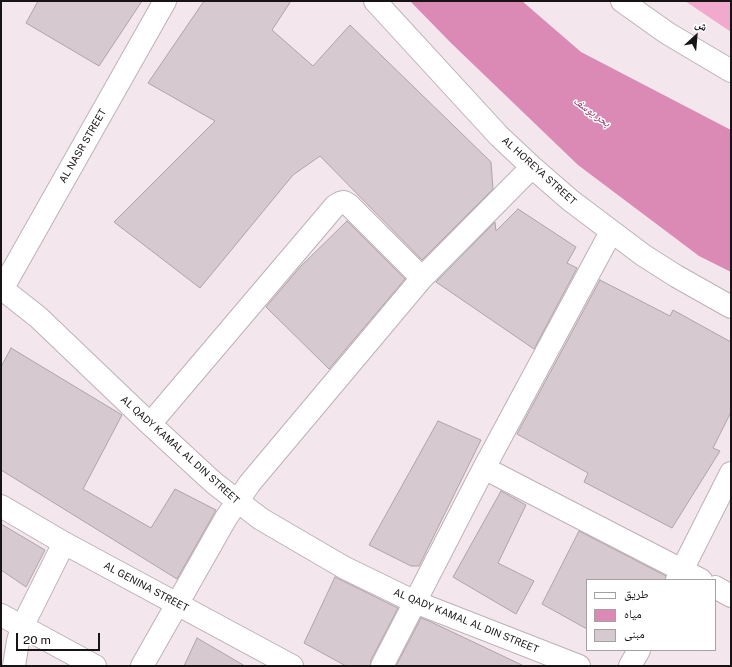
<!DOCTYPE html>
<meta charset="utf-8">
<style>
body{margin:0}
#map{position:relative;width:732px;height:667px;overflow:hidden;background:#f3e7ed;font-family:"Public Sans","Noto Naskh Arabic",sans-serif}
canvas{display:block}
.frame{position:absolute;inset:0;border:2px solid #181416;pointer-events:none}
.legend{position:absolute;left:586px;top:579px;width:130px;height:72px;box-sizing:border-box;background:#fff;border:1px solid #a3a1a2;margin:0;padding:5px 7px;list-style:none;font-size:12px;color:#181416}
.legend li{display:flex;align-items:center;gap:8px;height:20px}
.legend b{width:20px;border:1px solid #a3a1a2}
.north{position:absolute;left:676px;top:16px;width:40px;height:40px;-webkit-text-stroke:3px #fff;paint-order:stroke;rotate:26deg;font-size:11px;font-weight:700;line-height:16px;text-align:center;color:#181416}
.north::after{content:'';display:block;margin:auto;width:14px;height:18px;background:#181416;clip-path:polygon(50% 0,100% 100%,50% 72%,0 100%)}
.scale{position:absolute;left:16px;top:633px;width:84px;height:18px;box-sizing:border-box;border:2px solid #181416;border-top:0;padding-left:5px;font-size:12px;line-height:14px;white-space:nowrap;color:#181416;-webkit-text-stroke:3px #fff;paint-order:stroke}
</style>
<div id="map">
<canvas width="732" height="667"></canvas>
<div class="frame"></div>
<ul class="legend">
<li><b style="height:5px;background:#fff"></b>طريق</li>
<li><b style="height:11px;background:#db8ab5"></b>مياه</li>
<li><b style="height:11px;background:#d6cad0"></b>مبنى</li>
</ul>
<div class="north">ش</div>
<div class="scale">20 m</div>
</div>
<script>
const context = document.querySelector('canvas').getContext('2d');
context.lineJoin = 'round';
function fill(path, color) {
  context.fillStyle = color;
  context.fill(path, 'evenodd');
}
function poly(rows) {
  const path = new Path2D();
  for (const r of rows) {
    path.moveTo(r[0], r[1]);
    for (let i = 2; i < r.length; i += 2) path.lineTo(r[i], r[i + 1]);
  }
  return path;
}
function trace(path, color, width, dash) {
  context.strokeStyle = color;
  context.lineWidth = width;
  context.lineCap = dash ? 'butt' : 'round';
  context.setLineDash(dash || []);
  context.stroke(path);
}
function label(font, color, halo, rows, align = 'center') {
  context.font = font + ' "Public Sans","Noto Naskh Arabic",sans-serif';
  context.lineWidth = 3;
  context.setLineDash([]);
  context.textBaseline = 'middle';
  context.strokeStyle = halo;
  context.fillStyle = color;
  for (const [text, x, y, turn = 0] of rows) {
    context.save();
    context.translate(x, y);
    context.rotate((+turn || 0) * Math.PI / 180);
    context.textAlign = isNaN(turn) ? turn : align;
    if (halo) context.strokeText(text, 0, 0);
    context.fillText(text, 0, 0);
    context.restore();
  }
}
fill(poly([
 [685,1,731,1,731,32]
]), '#f1aace');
fill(poly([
 [410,1,522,1,581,52,731,130,731,272,699,256,578,165,451,43]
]), '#db8ab5');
const building = poly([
 [38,1,142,1,99,66,26,23,38,1],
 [204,1,291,1,272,30,313,66,350,25,491,162,493,189,422,260,320,156,293,175,200,288,114,222,215,121,148,83,204,1],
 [518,209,576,247,567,263,577,268,534,349,436,282,495,222,496,231,518,209],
 [347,221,405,279,329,369,266,307,301,266,347,221],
 [600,280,670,316,673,310,731,342,731,412,713,448,720,451,672,528,584,482,588,473,517,434,600,280],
 [11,348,122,415,83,489,151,528,175,489,216,510,177,579,1,470,1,367,11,348],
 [438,421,481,440,419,566,411,566,369,545,438,421],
 [501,491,526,505,498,563,534,581,516,614,453,577,501,491],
 [1,524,45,550,26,587,1,570,1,524],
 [579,531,666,576,665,580,587,580,587,629,542,604,579,531],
 [335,577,398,608,371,660,370,666,346,666,304,643,335,577],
 [421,618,429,621,524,666,396,666,421,618],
 [197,638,245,666,184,666,197,638]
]);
fill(building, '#d6cad0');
trace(building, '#aea3a9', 1);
const minor = poly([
 [375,1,499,136,532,167,570,200,643,255,676,276,731,307],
 [622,1,667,33,731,71],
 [1,288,38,317,150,424,214,483,261,519,345,568,415,602,579,666],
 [1,291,165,1],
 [150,424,335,206,340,203,344,202,349,205,422,278],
 [484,468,701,580],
 [1,506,64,543,292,666],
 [677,580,731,473],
 [715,587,731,596],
 [1,615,95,666],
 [14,666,18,641,22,627,64,543],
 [142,666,226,518,250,483,422,278,532,167],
 [382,666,484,468,611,232],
 [630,666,639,650]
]);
trace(minor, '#bcb1b6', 24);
trace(minor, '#fff', 22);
label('10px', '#181416', '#fff', [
 ["AL NASR STREET",83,146,-60],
 ["AL HOREYA STREET",539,171,42],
 ["AL QADY KAMAL AL DIN STREET",180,450,42],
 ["AL GENINA STREET",146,587,28],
 ["AL QADY KAMAL AL DIN STREET",466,621,22]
]);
label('italic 11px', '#8c2d66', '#fff', [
 ["بحر يوسف",592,112,36]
]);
</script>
